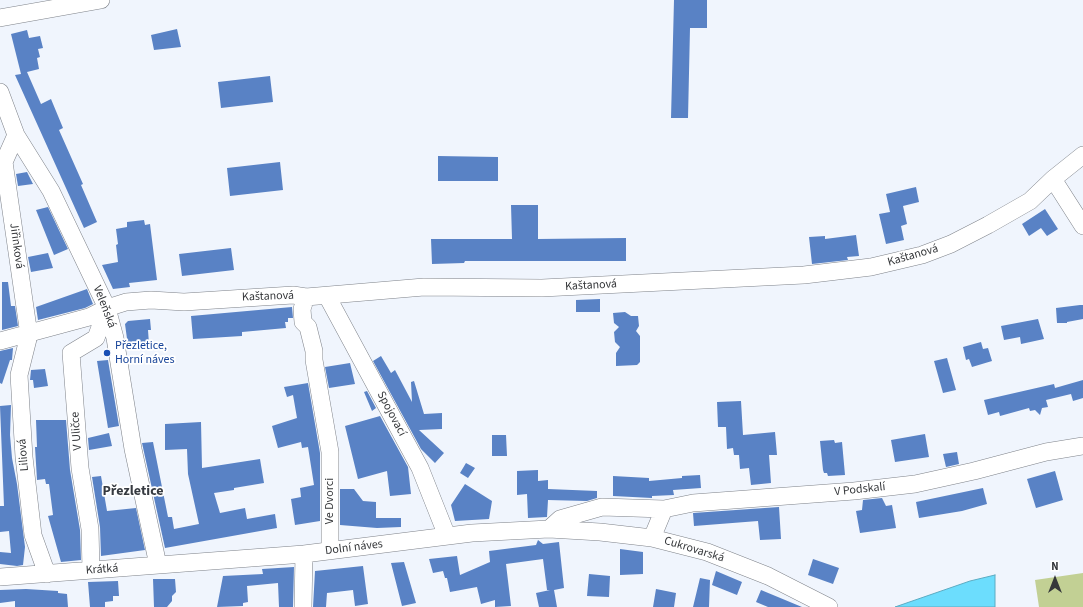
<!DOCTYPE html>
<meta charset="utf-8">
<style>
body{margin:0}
#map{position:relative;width:1083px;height:607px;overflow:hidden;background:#f0f5fd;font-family:"Source Sans 3",sans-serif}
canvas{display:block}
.north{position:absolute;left:1035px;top:559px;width:40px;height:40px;-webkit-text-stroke:3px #fff;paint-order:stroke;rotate:0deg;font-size:11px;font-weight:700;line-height:16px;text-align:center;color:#35373a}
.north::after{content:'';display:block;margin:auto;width:14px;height:18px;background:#35373a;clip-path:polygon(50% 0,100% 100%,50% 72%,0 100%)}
</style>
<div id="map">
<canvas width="1083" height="607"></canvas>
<div class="north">N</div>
</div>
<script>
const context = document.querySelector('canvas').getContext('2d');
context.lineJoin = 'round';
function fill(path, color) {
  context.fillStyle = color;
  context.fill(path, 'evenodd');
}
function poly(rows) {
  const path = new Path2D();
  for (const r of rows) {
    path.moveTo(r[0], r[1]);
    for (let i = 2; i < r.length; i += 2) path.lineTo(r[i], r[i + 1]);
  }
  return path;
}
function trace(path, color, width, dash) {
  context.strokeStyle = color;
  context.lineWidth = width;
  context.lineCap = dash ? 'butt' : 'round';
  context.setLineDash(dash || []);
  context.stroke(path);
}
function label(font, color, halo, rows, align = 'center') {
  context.font = font + ' "Source Sans 3",sans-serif';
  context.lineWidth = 3.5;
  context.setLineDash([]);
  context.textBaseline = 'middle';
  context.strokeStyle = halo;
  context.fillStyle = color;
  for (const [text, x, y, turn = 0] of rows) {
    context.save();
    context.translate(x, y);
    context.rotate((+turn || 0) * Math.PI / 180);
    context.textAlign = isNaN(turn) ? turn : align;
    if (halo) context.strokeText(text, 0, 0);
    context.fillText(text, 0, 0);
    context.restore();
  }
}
fill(poly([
 [1083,573,1083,607,1039,607,1035,580]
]), '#c2d094');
const water = poly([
 [995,575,995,607,895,607,970,581,995,575]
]);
fill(water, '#6cddfd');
trace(water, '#5cabc2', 1);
fill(poly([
 [674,0,707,0,707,28,690,28,688,118,671,118],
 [177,29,181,47,154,50,151,35],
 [27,30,29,38,40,36,43,48,38,49,40,57,37,58,39,69,27,72,41,104,51,99,63,128,59,130,83,184,81,185,97,222,84,228,15,75,21,74,11,34],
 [270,76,273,102,221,108,218,82],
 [438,156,498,157,498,181,438,181],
 [280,162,283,190,230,196,227,168],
 [27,172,33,184,18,186,16,174],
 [916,187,919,202,903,206,907,224,901,226,904,240,886,244,879,214,890,212,886,194],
 [511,205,538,205,538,239,626,238,626,261,465,261,464,263,432,264,431,239,512,239],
 [48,207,68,249,54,255,36,210],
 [1045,209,1058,229,1047,236,1041,228,1029,236,1022,224],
 [144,220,145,225,150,224,157,280,129,283,130,287,113,289,102,265,118,262,116,245,118,244,116,229,127,227,127,222],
 [856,235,859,256,847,257,848,260,812,264,809,237,825,236,825,239],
 [231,248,234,270,182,276,179,254],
 [48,253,53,268,31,272,28,257],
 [2,282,8,282,11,306,15,306,18,326,2,330],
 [87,289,93,304,85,308,38,320,36,307],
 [600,299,600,312,576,312,576,300],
 [1080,305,1083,305,1083,319,1067,322,1067,323,1057,323,1056,308],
 [292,307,293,318,288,318,288,322,285,322,286,328,242,332,242,336,193,339,191,316],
 [625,312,631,316,638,316,639,326,636,331,640,336,640,362,637,365,616,366,616,353,620,347,615,342,614,332,619,327,614,323,613,313],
 [150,319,151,330,148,330,149,344,128,346,125,324,128,321],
 [1038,319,1044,339,1021,344,1020,337,1004,340,1001,326],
 [981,342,983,349,988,348,992,361,972,367,969,359,966,360,963,347],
 [13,348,12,360,10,360,2,384,0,383,0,351],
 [381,356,391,373,395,370,412,402,411,382,414,381,424,414,442,413,442,429,419,430,444,453,435,463,421,449,373,361],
 [947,358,956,390,943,393,934,361],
 [108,360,119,426,108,428,97,361],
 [350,363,355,384,329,388,325,367],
 [45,369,48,386,34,388,33,380,30,380,31,370],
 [1083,380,1083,398,1073,401,1071,394,1046,400,1048,407,1042,408,1040,415,1035,410,1030,411,1029,408,1000,416,999,412,988,415,984,400,1054,384,1055,388],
 [308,383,320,453,320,521,295,525,291,499,301,497,300,488,314,485,308,447,302,448,301,442,278,448,272,426,297,418,293,395,287,397,284,387],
 [367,391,376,408,372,411,364,392],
 [741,401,743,435,775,432,777,455,769,455,771,483,751,485,749,468,740,469,739,455,734,455,733,448,727,449,726,427,718,427,717,402],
 [11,405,10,435,12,458,17,484,25,547,23,565,17,566,0,564,0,552,11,553,9,531,0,532,0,506,4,506,0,406],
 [380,416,408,467,411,494,390,496,387,471,358,479,345,426],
 [36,420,66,420,70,470,80,530,81,560,61,562,48,516,53,515,49,484,46,484,45,479,37,480,35,447,37,447],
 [201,422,202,468,260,459,264,483,234,488,234,490,214,493,220,513,245,508,247,519,275,514,277,528,165,548,142,443,153,442,168,517,172,517,174,529,199,524,188,474,187,449,165,450,165,424],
 [109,433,112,446,89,450,88,438],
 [925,434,929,457,895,462,891,440],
 [492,435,506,435,507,456,492,456],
 [834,440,835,443,842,442,845,475,828,476,827,473,824,473,823,470,820,441],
 [957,452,959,464,946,467,943,454],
 [466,463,475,468,468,478,460,473],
 [538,470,538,481,548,480,548,489,597,491,597,498,587,501,548,500,547,517,528,518,527,494,517,495,517,471],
 [1055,471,1063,500,1036,508,1027,479],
 [700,475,701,488,673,490,674,495,652,496,652,498,613,496,613,476,649,478,649,481,682,478,682,476],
 [101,476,107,511,136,508,145,550,101,556,100,527,92,477],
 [465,484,492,501,489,519,455,521,451,505],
 [983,488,987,504,962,511,919,518,916,502],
 [340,489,354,489,363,501,376,502,376,518,401,518,401,527,377,528,340,525],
 [882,498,886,506,892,505,896,528,860,533,856,511,862,510,863,500],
 [779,507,781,539,760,540,758,521,694,526,693,513],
 [538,540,543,544,559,542,564,588,554,590,557,607,539,607,536,593,550,590,547,590,543,559,506,564,511,606,495,607,495,600,481,604,477,587,450,592,447,578,445,578,443,571,433,573,429,559,457,556,460,575,490,562,489,551,536,545],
 [620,549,643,552,643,574,620,575],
 [813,559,839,568,833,584,808,575],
 [404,562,416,603,402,606,391,563],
 [363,566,368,604,355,606,353,590,327,593,326,607,313,607,315,571],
 [294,567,293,607,279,607,278,583,247,586,248,602,243,603,243,606,217,607,223,576,263,574,262,569],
 [716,571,742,582,737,595,712,585],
 [589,574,610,576,609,597,587,596],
 [700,578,710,580,709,607,693,607],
 [153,579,175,579,176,592,172,596,172,601,167,607,154,607],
 [118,581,119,596,113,596,113,601,105,602,105,607,90,607,88,582],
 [26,589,58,591,58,593,67,594,68,607,15,607,15,601,0,603,0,590],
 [656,589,676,593,674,607,653,607],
 [761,590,802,607,768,607,756,602]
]), '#5982c5');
const minor = poly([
 [0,18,101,0],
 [0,92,16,135,51,191,107,308,115,338,133,449,158,565],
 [16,135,4,162,29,335,19,375,24,457,33,535,47,574],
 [1053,179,1083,226],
 [327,296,420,468,447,536],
 [306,297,302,309,303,322,308,327,314,351,314,360,330,452,330,551],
 [0,341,89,317,107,308,126,302,151,300,184,302,293,295,306,297,424,287,542,288,804,275,871,267,922,255,951,244,988,225,1030,201,1053,179,1083,155],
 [549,529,560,519,602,507,664,509],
 [652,538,664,509,693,503,854,491,915,484,974,471,1046,452,1083,446],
 [91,570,90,529,80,468,71,353,96,338,107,308],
 [0,577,304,554,472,533,549,529,600,532,652,538,707,552,768,576,829,607],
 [303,607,304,554]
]);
trace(minor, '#7e8289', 18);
trace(minor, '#fff', 17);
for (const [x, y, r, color] of [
 [107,353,4,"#1a4fb4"]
]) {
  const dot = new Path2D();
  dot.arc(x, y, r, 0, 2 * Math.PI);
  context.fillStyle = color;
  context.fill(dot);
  trace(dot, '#fff', 1.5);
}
label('12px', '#35373a', '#fff', [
 ["Jiřinková",16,246,82],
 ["Kaštanová",913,256,-16],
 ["Kaštanová",591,286,-3],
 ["Kaštanová",268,297,-2],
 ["Veleňská",104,307,69],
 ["Spojovací",391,414,62],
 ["V Uličce",77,431,-94],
 ["Liliová",24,455,-95],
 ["V Podskalí",860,490,-6],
 ["Ve Dvorci",330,501,-90],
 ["Dolní náves",354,548,-7],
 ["Cukrovarská",694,550,17],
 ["Krátká",102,570,-4]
]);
label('12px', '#164399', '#fff', [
 ["Přezletice,",115,346],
 ["Horní náves",115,360]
], 'left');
label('bold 14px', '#363a40', '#fff', [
 ["Přezletice",133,492]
]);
</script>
